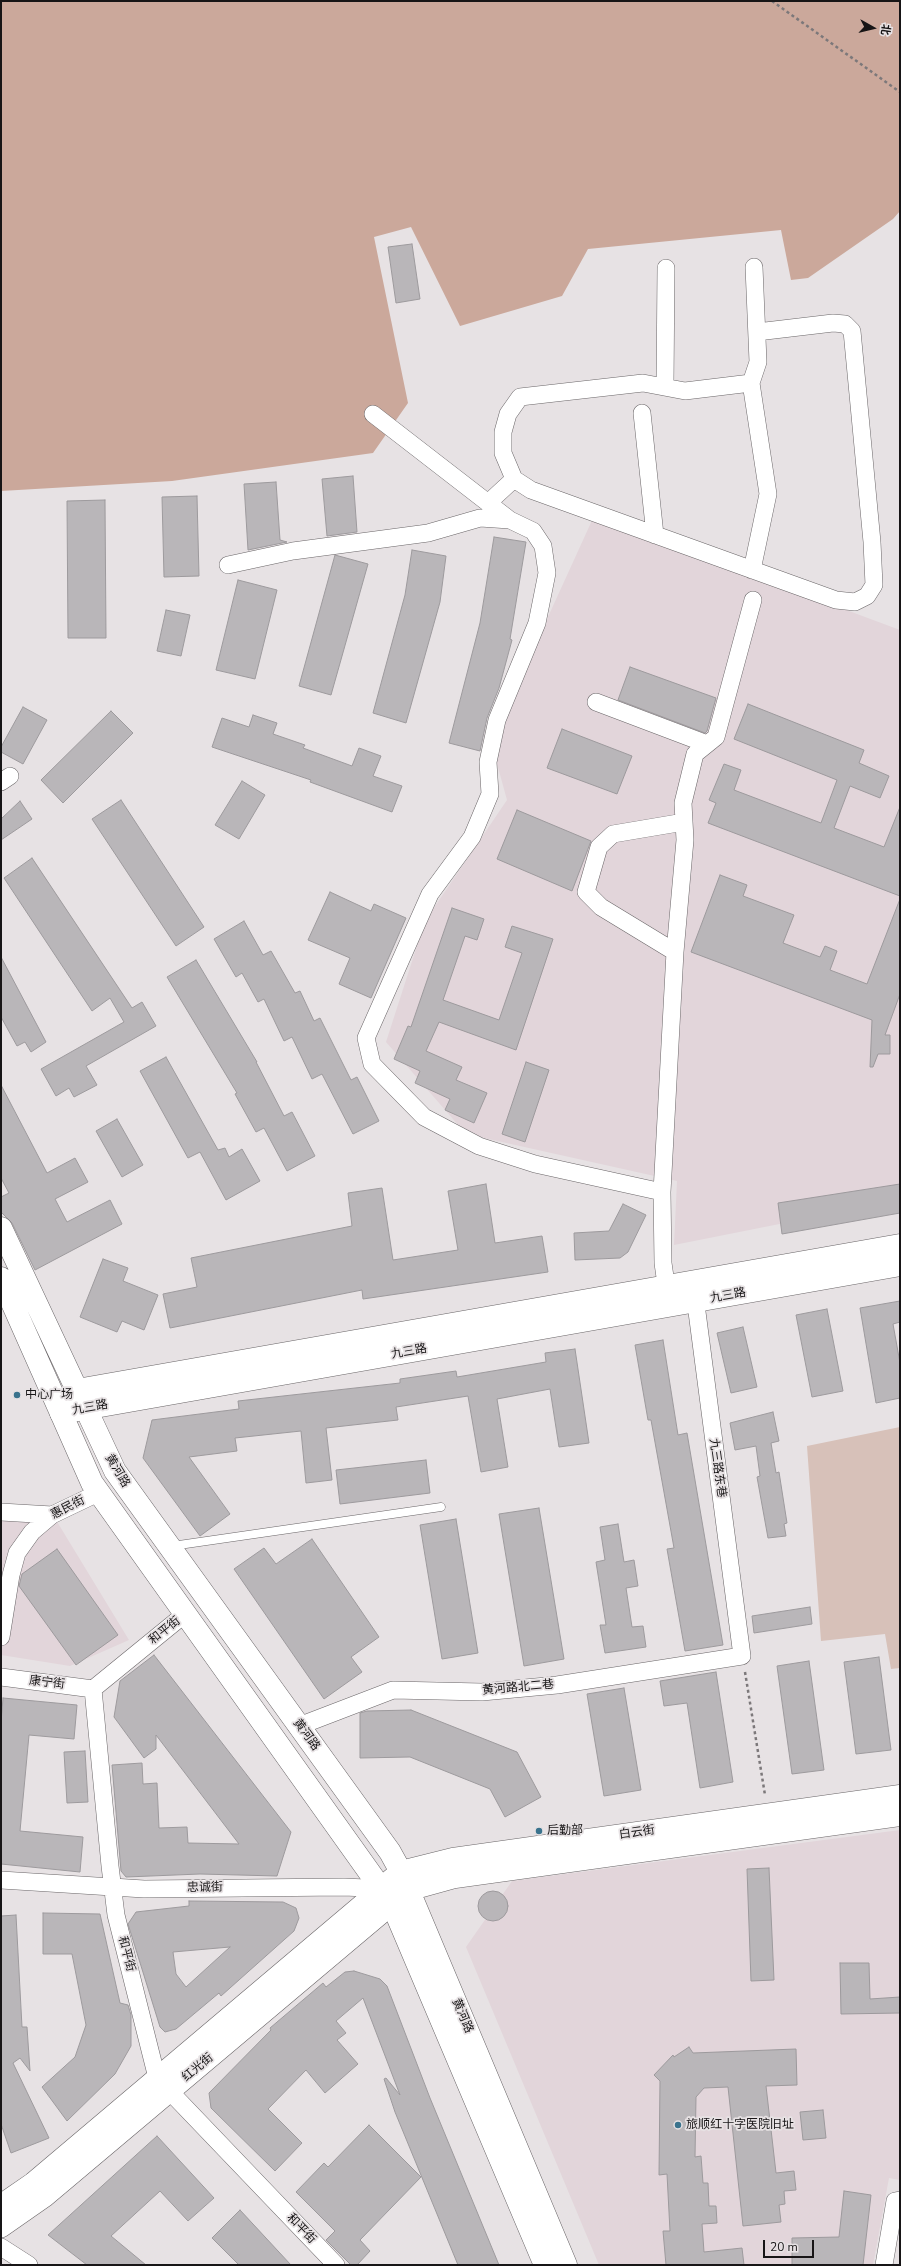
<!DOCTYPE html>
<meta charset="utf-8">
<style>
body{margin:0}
#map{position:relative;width:901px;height:2266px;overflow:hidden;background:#e7e2e4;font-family:"Nunito Sans","Noto Sans SC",sans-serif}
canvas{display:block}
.frame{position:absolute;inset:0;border:2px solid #171516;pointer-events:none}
.north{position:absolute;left:853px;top:8px;width:40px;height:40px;-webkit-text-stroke:3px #e7e2e4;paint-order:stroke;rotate:98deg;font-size:11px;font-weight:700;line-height:16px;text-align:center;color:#171516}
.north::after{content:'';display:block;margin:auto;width:14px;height:18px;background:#171516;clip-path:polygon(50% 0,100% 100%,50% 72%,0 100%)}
.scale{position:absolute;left:763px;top:2240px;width:51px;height:18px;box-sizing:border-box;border:2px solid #171516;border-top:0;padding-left:5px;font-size:12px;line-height:14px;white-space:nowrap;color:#171516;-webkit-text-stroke:3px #e7e2e4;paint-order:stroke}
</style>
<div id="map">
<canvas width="901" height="2266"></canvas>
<div class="frame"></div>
<div class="north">北</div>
<div class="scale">20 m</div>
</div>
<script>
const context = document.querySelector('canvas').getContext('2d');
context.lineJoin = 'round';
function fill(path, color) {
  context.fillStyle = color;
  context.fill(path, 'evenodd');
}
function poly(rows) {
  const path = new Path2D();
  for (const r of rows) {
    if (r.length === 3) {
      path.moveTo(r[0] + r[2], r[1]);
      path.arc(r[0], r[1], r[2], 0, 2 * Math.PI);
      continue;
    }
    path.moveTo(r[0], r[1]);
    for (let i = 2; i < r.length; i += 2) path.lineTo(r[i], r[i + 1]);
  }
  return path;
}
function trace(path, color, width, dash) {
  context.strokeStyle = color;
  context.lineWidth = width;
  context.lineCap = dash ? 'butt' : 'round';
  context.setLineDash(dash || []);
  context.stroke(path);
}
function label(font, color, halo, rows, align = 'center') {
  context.font = font + ' "Nunito Sans","Noto Sans SC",sans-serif';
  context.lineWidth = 3.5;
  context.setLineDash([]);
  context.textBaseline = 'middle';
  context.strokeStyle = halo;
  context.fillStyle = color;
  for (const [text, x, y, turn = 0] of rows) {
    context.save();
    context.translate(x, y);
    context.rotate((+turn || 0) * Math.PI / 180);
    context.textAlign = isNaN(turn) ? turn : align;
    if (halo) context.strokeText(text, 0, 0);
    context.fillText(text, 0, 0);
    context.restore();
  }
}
fill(poly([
 [594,516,900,630,900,1200,674,1245,677,1181,466,1134,386,1042,425,921,507,800,491,742],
 [1,1516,56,1520,129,1640,70,1666,1,1655],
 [900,1830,900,2180,889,2178,873,2265,599,2265,466,1947,512,1881]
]), '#e2d5da');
fill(poly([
 [900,1427,900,1668,891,1669,885,1634,821,1641,807,1446]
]), '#d7c1b9');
fill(poly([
 [1,1,900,1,900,211,893,219,808,278,791,280,781,230,588,249,562,296,460,326,411,227,374,237,408,403,373,453,172,481,1,491]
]), '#cba89b');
const building = poly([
 [412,244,420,299,396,303,388,247,412,244],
 [353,476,357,532,327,536,322,479,353,476],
 [276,482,280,540,287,542,248,550,244,484,276,482],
 [197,496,199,576,164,577,162,497,197,496],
 [105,500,106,638,68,638,67,501,105,500],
 [494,537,526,542,510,639,512,640,499,688,487,718,480,751,449,743,480,623,494,537],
 [412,550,446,556,440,602,406,723,373,713,405,595,412,550],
 [335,555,368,564,331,695,299,686,335,555],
 [238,580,277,590,255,679,216,670,238,580],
 [166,610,190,615,181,656,157,651,166,610],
 [630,667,716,698,707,731,705,733,618,700,630,667],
 [748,704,864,750,859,763,889,776,880,798,850,786,834,828,884,847,900,807,900,896,708,823,716,803,709,800,724,764,741,770,734,790,821,823,837,780,734,739,748,704],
 [23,707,47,720,23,764,1,752,1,747,23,707],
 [111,711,133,733,63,803,41,780,111,711],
 [253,715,277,723,273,734,305,745,303,748,352,766,359,748,381,756,373,776,402,786,392,812,310,782,311,780,212,747,222,718,249,727,253,715],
 [562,729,632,756,617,794,547,768,562,729],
 [242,781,265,795,239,839,215,825,242,781],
 [121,800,204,927,176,946,92,819,121,800],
 [20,801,32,819,1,840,1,819,20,801],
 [517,810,591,841,572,891,497,859,517,810],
 [32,858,132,1008,142,1002,156,1026,86,1066,97,1085,74,1097,69,1088,56,1096,41,1069,124,1022,110,998,92,1011,4,878,32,858],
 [720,875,747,885,743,896,794,915,783,943,820,957,825,946,837,951,830,970,867,984,900,899,900,994,885,1035,890,1035,890,1054,878,1054,873,1067,870,1067,872,1020,691,952,720,875],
 [330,892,371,911,374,904,406,918,371,998,339,984,350,958,308,940,330,892],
 [452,908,484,919,477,940,465,936,443,1000,499,1020,522,953,505,947,512,926,553,939,516,1050,439,1022,426,1051,462,1067,456,1080,487,1093,474,1123,445,1110,450,1099,415,1083,420,1071,394,1059,408,1026,411,1027,452,908],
 [244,921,263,955,271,951,295,993,300,991,314,1021,320,1018,351,1080,357,1077,379,1121,353,1134,322,1074,312,1079,292,1037,284,1041,264,999,258,1002,242,973,236,977,214,939,244,921],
 [1,957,46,1042,31,1052,25,1042,17,1046,1,1017,1,957],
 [196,960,257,1062,256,1062,284,1116,292,1112,315,1156,287,1171,264,1128,256,1132,235,1094,237,1093,167,977,196,960],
 [166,1057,218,1150,225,1148,229,1157,242,1149,260,1181,226,1200,200,1152,188,1158,140,1071,166,1057],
 [526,1062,549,1070,525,1142,502,1134,526,1062],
 [1,1085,47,1173,75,1158,88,1182,55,1199,67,1222,110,1200,122,1224,35,1270,12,1223,1,1212,1,1197,9,1193,1,1178,1,1085],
 [117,1119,143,1165,122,1177,96,1131,117,1119],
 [486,1184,495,1243,542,1236,548,1272,363,1299,362,1290,170,1328,163,1294,197,1287,191,1258,352,1226,348,1193,382,1188,393,1260,458,1250,448,1191,486,1184],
 [900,1184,900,1213,782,1234,778,1203,900,1184],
 [623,1204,646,1215,628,1252,620,1258,575,1260,574,1233,609,1231,623,1204],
 [103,1259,128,1268,123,1281,158,1295,144,1330,122,1321,117,1332,80,1317,103,1259],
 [900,1301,900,1322,893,1324,900,1363,900,1398,876,1403,860,1308,900,1301],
 [827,1309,843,1391,812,1397,796,1315,827,1309],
 [743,1327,757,1387,731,1393,717,1333,743,1327],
 [663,1340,678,1435,687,1433,723,1645,685,1651,667,1549,674,1548,651,1420,648,1420,635,1345,663,1340],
 [575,1349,589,1443,559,1447,550,1389,497,1399,508,1467,481,1472,468,1396,396,1407,398,1420,326,1428,332,1480,306,1483,301,1431,235,1438,237,1451,189,1457,230,1514,200,1536,143,1458,152,1420,239,1409,238,1401,400,1383,400,1379,456,1371,457,1377,546,1362,545,1353,575,1349],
 [773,1412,779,1441,771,1443,776,1473,779,1472,787,1523,784,1524,786,1536,768,1538,757,1477,760,1476,756,1446,735,1450,730,1423,773,1412],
 [426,1460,430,1493,340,1504,336,1470,426,1460],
 [539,1508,564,1659,524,1666,499,1514,539,1508],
 [456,1519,478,1653,442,1659,420,1525,456,1519],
 [618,1524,624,1562,634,1560,638,1586,626,1588,632,1627,643,1626,646,1647,605,1653,600,1625,606,1625,596,1562,605,1560,600,1527,618,1524],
 [312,1539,379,1637,351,1657,362,1672,324,1699,234,1569,264,1548,276,1564,312,1539],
 [57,1549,118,1635,76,1665,19,1586,22,1574,57,1549],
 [810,1607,812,1624,754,1633,752,1616,810,1607],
 [154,1655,291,1832,277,1876,200,1874,126,1877,121,1871,112,1765,142,1763,143,1784,157,1783,159,1828,187,1827,188,1843,239,1844,156,1735,156,1749,144,1758,114,1717,120,1681,154,1655],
 [879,1657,891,1750,856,1754,844,1662,879,1657],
 [809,1661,824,1770,792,1774,777,1666,809,1661],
 [716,1672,733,1782,700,1788,687,1703,664,1706,660,1681,716,1672],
 [624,1688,641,1790,604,1796,587,1694,624,1688],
 [3,1698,77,1705,74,1739,29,1735,20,1831,83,1837,80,1872,1,1864,1,1722,3,1698],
 [411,1710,517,1752,541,1797,505,1817,490,1789,410,1757,360,1758,360,1713,367,1711,411,1710],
 [85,1751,88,1802,67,1803,64,1752,85,1751],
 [769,1868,774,1980,751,1981,747,1869,769,1868],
 [493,1906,15],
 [189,1901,283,1902,296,1908,299,1918,294,1931,221,1996,219,1993,176,2029,165,2032,160,2027,128,1924,136,1912,189,1906,189,1901],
 [230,1947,186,1987,176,1974,173,1952,230,1947],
 [43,1913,100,1914,120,2003,128,2005,131,2015,131,2046,115,2074,67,2121,42,2087,75,2057,86,2025,72,1954,43,1954,43,1913],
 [16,1915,22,2027,27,2027,30,2071,20,2058,13,2063,49,2138,11,2153,1,2124,1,1916,16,1915],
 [840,1963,869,1963,870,1999,900,1997,900,2013,841,2014,840,1963],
 [354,1971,380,1979,387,1986,430,2098,499,2265,458,2265,395,2112,384,2079,386,2078,400,2095,363,1998,336,2021,346,2033,337,2040,358,2064,325,2093,306,2070,268,2109,302,2143,275,2171,211,2108,209,2093,271,2030,270,2028,323,1983,326,1987,345,1972,354,1971],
 [689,2047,693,2053,796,2049,797,2085,766,2086,776,2173,794,2171,796,2190,784,2191,785,2204,779,2205,781,2222,743,2226,728,2087,704,2088,696,2097,695,2157,701,2156,703,2183,708,2183,709,2206,716,2206,717,2223,702,2224,704,2252,742,2248,744,2265,666,2265,663,2231,670,2231,667,2174,659,2175,660,2081,654,2075,673,2055,674,2057,689,2047],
 [823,2110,826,2138,803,2140,800,2112,823,2110],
 [369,2125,421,2177,360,2240,370,2251,357,2265,351,2265,326,2240,335,2231,296,2192,324,2163,328,2167,369,2125],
 [157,2136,214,2198,188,2221,160,2191,111,2236,146,2265,87,2265,48,2235,157,2136],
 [844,2191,871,2195,863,2265,792,2265,792,2238,839,2237,844,2191],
 [240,2210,291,2265,239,2265,212,2238,240,2210]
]);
fill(building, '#b9b6b9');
trace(building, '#9d9a9d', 1);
const service = poly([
 [172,1546,441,1507]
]);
const minor = poly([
 [751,383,685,391,643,383,520,397,508,414,503,432,503,453,514,479,531,490,836,600,855,602,867,596,874,585,872,542,852,331,845,324,833,323,757,332],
 [665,386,666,268],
 [642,413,655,535],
 [373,414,510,520],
 [488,503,514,479],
 [228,565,293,551,428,533,480,518,510,520,533,531,543,546,547,573,537,623,497,720,488,762,490,794,472,837,430,894,366,1038,372,1064,424,1117,479,1146,535,1164,662,1192,663,1263,668,1298],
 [752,570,768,494,751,383,758,362,754,267],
 [596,702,707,744],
 [1,782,10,776],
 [675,952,601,907,586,892,599,847,613,834,684,822],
 [662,1192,675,952,685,840,683,803,695,754,716,737,753,600],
 [1,1512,52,1515],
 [185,1614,93,1689,110,1866,116,1915,157,2078,336,2265],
 [1,1637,11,1575,17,1553,32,1532,52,1515,98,1493],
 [1,1677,93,1689],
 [299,1726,393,1690,482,1692,557,1685,742,1656,694,1289],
 [1,1880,144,1889,344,1887,388,1889],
 [1,2247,29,2265],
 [884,2265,895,2201,900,2200]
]);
const tertiary = poly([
 [1,2205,33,2183,381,1889],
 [1,2227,44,2197,392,1904]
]);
const secondary = poly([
 [86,1409,115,1471,390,1852,401,1872,566,2265],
 [61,1413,92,1483,392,1904,545,2265],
 [390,1881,401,1872,453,1859,900,1796],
 [397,1900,408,1890,455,1877,900,1815]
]);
const trunk = poly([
 [1,1228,83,1403],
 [1,1278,61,1413],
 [61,1413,77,1390,900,1245],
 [61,1413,900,1265]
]);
trace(service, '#6a6668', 9);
trace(minor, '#6a6668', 18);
trace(tertiary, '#6a6668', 22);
trace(secondary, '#6a6668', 23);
trace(trunk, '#6a6668', 23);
trace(poly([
 [772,1,900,92],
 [745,1672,765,1795]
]), '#7c787a', 2.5, [3, 3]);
trace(service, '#fff', 8);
trace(minor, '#fff', 17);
trace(tertiary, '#fff', 21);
trace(secondary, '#fff', 22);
trace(trunk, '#fff', 22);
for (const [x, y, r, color] of [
 [17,1395,4,"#3a738d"],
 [539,1831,4,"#3a738d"],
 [678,2125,4,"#3a738d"]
]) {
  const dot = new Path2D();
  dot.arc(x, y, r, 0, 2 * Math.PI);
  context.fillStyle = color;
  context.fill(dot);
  trace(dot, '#e7e2e4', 1.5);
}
label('12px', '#171516', '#e7e2e4', [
 ["九三路",728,1296,-10],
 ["九三路",409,1352,-10],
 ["九三路",90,1408,-10],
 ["九三路东巷",717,1468,82],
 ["黄河路",117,1471,59],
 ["惠民街",68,1508,-27],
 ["和平街",165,1631,-39],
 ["康宁街",47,1683,7],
 ["黄河路北二巷",518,1688,-5],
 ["黄河路",306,1735,54],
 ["白云街",637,1833,-8],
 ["忠诚街",205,1888,-1],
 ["和平街",126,1954,76],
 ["黄河路",462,2016,67],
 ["红光街",198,2068,-40],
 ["和平街",301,2229,46]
]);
label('12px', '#171516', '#e7e2e4', [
 ["中心广场",25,1395],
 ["后勤部",547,1831],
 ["旅顺红十字医院旧址",686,2125]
], 'left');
</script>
